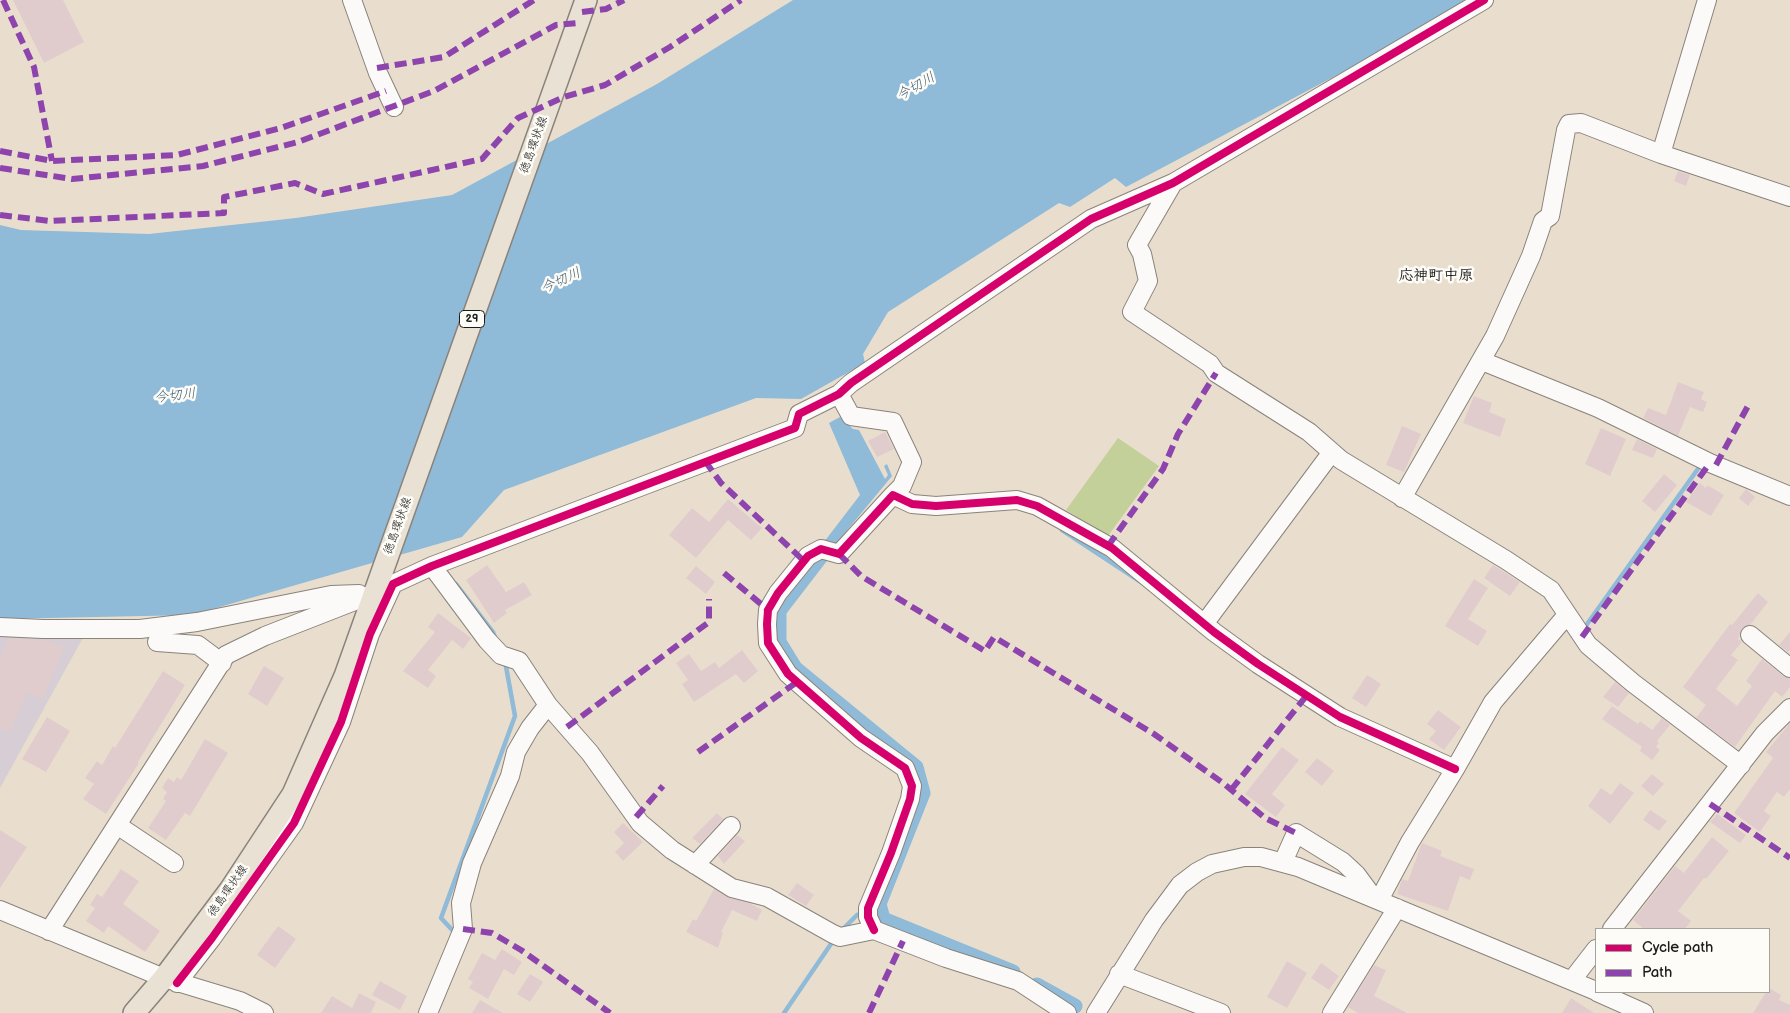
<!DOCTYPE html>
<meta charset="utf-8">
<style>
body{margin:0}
#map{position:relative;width:1790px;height:1013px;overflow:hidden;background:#e9dece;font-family:"Balsamiq Sans",sans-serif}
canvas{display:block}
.legend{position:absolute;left:1595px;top:928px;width:175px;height:65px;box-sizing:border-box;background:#fdfcf7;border:1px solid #a3a29f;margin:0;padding:6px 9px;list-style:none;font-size:15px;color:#1c1c1c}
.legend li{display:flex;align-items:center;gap:10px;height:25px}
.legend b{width:25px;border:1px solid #a3a29f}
</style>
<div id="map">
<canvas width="1790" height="1013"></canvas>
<ul class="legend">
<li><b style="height:6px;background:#d6006c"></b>Cycle path</li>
<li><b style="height:6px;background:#8e44ad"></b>Path</li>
</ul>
</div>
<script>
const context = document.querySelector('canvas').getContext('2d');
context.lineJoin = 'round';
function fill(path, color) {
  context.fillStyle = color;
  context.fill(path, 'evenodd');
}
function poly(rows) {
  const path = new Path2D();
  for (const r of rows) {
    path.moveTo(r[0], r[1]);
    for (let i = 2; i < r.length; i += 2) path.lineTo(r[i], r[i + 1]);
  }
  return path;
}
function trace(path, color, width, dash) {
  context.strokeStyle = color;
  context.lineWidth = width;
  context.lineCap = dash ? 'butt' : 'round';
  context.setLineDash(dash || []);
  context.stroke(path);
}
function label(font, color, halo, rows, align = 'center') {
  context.font = font + ' "Balsamiq Sans","Klee One",sans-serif';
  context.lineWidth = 5;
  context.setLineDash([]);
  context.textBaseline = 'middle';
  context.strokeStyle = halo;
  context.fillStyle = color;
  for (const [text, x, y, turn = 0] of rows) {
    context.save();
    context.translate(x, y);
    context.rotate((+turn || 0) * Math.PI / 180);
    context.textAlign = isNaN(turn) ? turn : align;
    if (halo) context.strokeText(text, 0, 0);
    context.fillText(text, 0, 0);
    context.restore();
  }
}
fill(poly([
 [0,632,84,636,0,788]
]), '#d6ced4');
fill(poly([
 [1118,438,1159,466,1108,536,1066,510]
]), '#c3d099');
fill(poly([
 [793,0,1474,0,1454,13,1126,187,1115,178,1070,207,1059,203,888,312,863,354,865,363,801,399,756,398,504,490,462,537,192,615,0,619,0,225,21,230,149,234,296,218,452,195,657,84],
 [840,417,853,429,859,430,885,479,888,475,884,466,887,464,892,476,835,545,824,542,860,495,829,423]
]), '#8fbad8');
trace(poly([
 [1062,530,1141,582],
 [456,584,493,632,496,640],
 [1585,627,1700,466],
 [840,932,857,915,865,913],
 [455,933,441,918,515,716,505,661],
 [784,1013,835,938]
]), '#8fbad8', 4.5);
trace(poly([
 [829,546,779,611,779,642,795,668,916,767,923,793,879,904,883,919,1013,972],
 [1037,985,1075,1006]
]), '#8fbad8', 15);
fill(poly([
 [13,0,63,0,84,42,44,63],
 [1678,171,1690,175,1686,186,1674,181],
 [1678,382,1704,392,1701,399,1707,402,1703,412,1690,407,1678,436,1643,418,1648,408,1666,415],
 [1474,396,1492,403,1489,412,1506,419,1500,437,1463,423],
 [1402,426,1421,434,1404,472,1386,465],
 [1601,428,1626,439,1610,476,1585,464],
 [885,432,894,449,877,457,868,441],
 [1637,439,1657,449,1653,458,1632,450],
 [1664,474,1677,485,1655,512,1642,501],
 [1700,483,1706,488,1707,485,1724,495,1711,516,1686,502],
 [1746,489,1755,497,1748,506,1739,498],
 [728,499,762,528,751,540,728,520,696,558,669,535,692,508,709,522],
 [487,565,506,592,524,582,532,595,505,610,507,613,494,623,466,580],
 [1493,565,1520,582,1510,596,1484,578],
 [696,566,715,582,706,594,686,578],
 [1474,579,1488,588,1468,619,1487,631,1478,646,1445,626],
 [1758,593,1768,602,1750,625,1742,629,1738,639,1742,642,1731,655,1738,660,1716,689,1737,706,1752,686,1746,681,1762,659,1783,676,1790,678,1790,687,1782,697,1775,691,1735,747,1696,718,1706,705,1683,687,1730,624,1732,625],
 [438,613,471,638,463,649,452,640,428,670,436,676,428,688,403,671,435,632,428,627],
 [1790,632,1790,650,1788,652,1779,645],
 [8,638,47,640,64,647,43,699,27,692,10,732,0,728,0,662],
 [742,650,758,671,744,683,736,674,694,702,682,684,688,680,676,663,689,654,701,671,715,662,719,668],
 [264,666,284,678,267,706,248,694],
 [163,671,185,685,138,762,139,763,106,814,83,799,94,784,85,778,97,761,102,765,113,746,115,748],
 [1367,675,1381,684,1366,707,1352,698],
 [1615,682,1629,693,1618,707,1603,697],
 [1612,706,1638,724,1640,721,1652,730,1662,718,1670,725,1657,741,1659,743,1656,747,1660,750,1652,760,1640,751,1642,747,1602,719],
 [1438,710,1461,727,1444,750,1429,739,1436,731,1427,724],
 [47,717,70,731,46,772,22,759],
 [1790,723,1790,789,1784,797,1777,792,1764,811,1771,816,1760,832,1734,813,1773,758,1766,752],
 [205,739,228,753,190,816,185,813,166,840,148,828,166,801,163,799,167,792,162,788,168,778,174,782,177,777,181,780],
 [1282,747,1299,760,1272,794,1285,805,1276,817,1245,794],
 [1317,758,1334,771,1322,786,1305,772],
 [1652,774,1664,784,1653,796,1641,786],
 [1620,783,1634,793,1610,824,1588,806,1601,788,1611,795],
 [1650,810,1667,821,1659,831,1643,820],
 [717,813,723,819,700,844,692,838],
 [1717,814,1746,835,1740,843,1710,822],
 [623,823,643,842,623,861,615,852,624,843,614,832],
 [0,830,27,847,0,888],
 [737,835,745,841,724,864,718,856],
 [1712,837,1729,851,1706,879,1704,878,1678,911,1691,921,1685,929,1644,929,1633,920,1675,866,1684,873],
 [1422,843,1442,851,1440,856,1474,869,1470,880,1460,876,1448,911,1397,894,1402,879,1408,881],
 [121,869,139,881,123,904,160,931,145,952,108,926,104,933,86,921,95,908,90,905,97,894,102,897],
 [797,883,814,895,806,906,788,895],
 [714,889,727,897,749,903,762,910,757,921,732,910,721,932,723,933,718,948,686,932,693,919,696,921],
 [278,926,296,939,275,968,257,955],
 [502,949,522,962,514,975,504,969,488,999,469,988,473,982,468,979,482,953,495,960],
 [1287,961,1307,973,1287,1008,1267,997],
 [1321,963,1339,976,1329,990,1311,978],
 [1374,965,1386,970,1374,996,1407,1013,1358,1013,1348,1007],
 [530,974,543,982,530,1002,517,994],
 [380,981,407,996,400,1010,372,995],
 [1769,988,1781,995,1779,1000,1790,1005,1790,1013,1753,1013,1766,992,1769,992],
 [359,993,376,1002,371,1013,321,1013,332,996,352,1008],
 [1571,998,1594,1013,1562,1013],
 [480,1000,503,1013,472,1013]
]), '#e1cccd');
const minor = poly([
 [352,0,378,73,394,107],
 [1661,154,1707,0],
 [1173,183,1137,245,1142,254,1148,281,1132,312,1210,364,1216,373,1309,432,1341,460,1506,560,1551,590,1588,645,1633,683,1741,765],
 [1482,361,1598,408,1710,463,1790,496],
 [839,394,851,416,893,422,912,462,902,486,893,495],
 [1402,498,1495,336,1531,256,1543,221,1550,216,1566,130,1569,124,1581,123,1661,154,1790,197],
 [432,566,487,640,501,655,519,661,548,705,590,753,640,823,672,850,732,888,767,897,833,934,840,937,874,930,946,958,1018,981,1067,1013],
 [1204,624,1332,452],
 [0,627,43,629,140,629,197,622,331,595,359,594],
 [1750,635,1790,668],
 [157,642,198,645,222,663],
 [117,825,174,863],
 [1283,862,1296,833,1343,862,1356,874,1373,897],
 [695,865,731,826],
 [1379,900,1410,842,1455,769,1493,702,1566,616],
 [0,910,164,978,240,1001,264,1013],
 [1612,929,1765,733,1790,708],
 [874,930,868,917,868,908,891,853,910,799,912,786,905,768,861,738,788,674,768,643,767,624,768,610,778,593,808,556,821,549,839,554,893,495,912,504,936,506,1017,500,1037,506,1112,548,1214,632,1258,664,1340,717,1455,769],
 [49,931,226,655,265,636,375,593],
 [1119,974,1221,1013],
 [1572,980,1596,949],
 [177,983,212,938,294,823,341,722,370,634,393,584,432,566,795,428,799,414,839,394,851,383,1091,219,1173,183,1484,0],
 [1597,992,1644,1013],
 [428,1013,463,929,461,903,472,863,510,776,516,752,530,728,548,705],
 [1096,1013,1154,920,1180,885,1197,872,1212,864,1244,857,1261,857,1298,867,1596,991],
 [1332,1013,1397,908]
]);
const major = poly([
 [134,1013,164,978,230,890,293,794,345,676,586,0]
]);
trace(minor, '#89837b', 20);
trace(major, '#89837b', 24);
trace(minor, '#fcfaf8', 18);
trace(major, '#e9e1d4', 21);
trace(poly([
 [3,0,34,67,52,161],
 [582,12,606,9,624,0],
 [377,68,444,57,534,0],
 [0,151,52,161,177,155,281,128,386,91],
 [0,168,72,179,203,166,298,142,434,91,556,25,578,23],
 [0,215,50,221,224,213,224,197,295,183,323,194,482,159,518,118,564,97,605,85,670,47,741,0],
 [705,461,721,483,804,561],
 [1716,465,1749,404],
 [1108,546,1163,469,1178,434,1216,373],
 [839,554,861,576,985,651,994,637,1154,734,1223,783,1265,818,1296,833],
 [724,573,768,610],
 [1582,637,1710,463],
 [567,727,709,622,709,599],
 [698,752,797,682],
 [1231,790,1307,695],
 [1710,804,1790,858],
 [636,817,663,786],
 [463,929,492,933,521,950,610,1013],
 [869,1013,903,941]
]), '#8e44ad', 6, [12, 6]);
trace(poly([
 [874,930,868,917,868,908,891,853,910,799,912,786,905,768,861,738,788,674,768,643,767,624,768,610,778,593,808,556,821,549,839,554,893,495,912,504,936,506,1017,500,1037,506,1112,548,1214,632,1258,664,1340,717,1455,769],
 [177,983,212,938,294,823,341,722,370,634,393,584,432,566,795,428,799,414,839,394,851,383,1091,219,1173,183,1484,0]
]), '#d6006c', 8);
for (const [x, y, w] of [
 [472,319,25]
]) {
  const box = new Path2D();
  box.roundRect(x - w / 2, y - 8.5, w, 17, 4);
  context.fillStyle = '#fdfcf7';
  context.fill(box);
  trace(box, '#1c1c1c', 1);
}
label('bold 11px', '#1c1c1c', null, [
 ["29",472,319]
]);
label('12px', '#1c1c1c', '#fdfcf7', [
 ["徳島環状線",534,145,-70],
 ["徳島環状線",398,526,-70],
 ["徳島環状線",228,891,-55]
]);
label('italic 14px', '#3f5c73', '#fdfcf7', [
 ["今切川",916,87,-30],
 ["今切川",561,281,-24],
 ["今切川",175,396,-6]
]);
label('bold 15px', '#1c1c1c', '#fdfcf7', [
 ["応神町中原",1436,276]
]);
</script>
